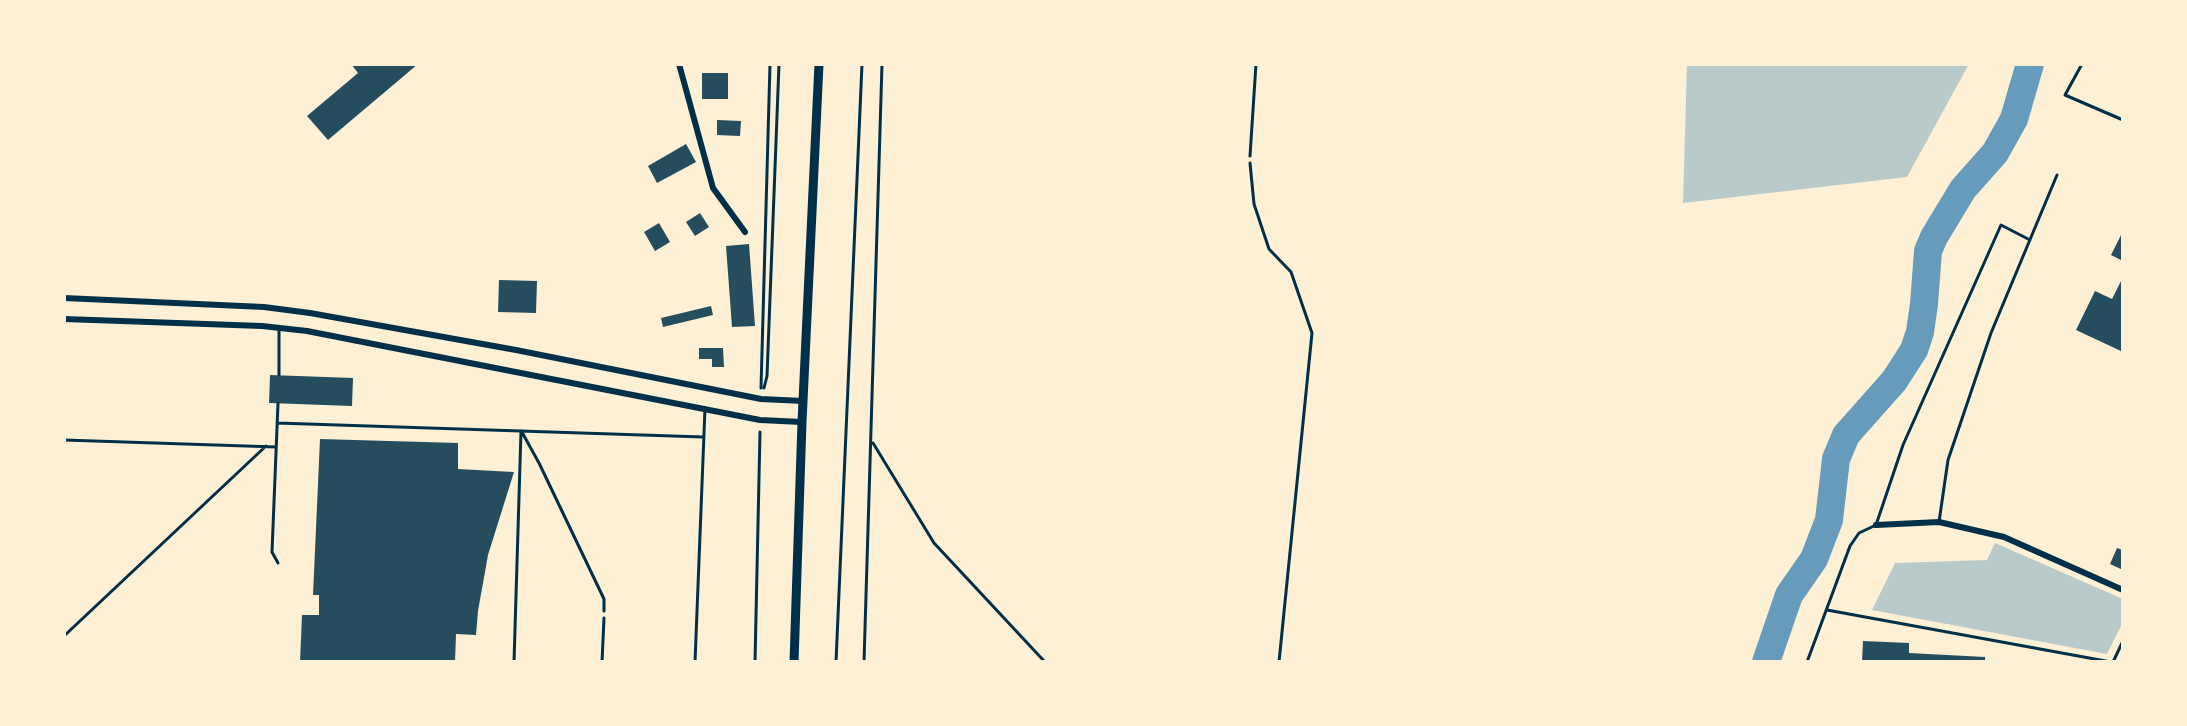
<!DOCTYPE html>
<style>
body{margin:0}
#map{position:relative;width:2187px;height:726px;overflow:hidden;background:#fdf0d5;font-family:"PT Sans",sans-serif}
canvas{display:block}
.frame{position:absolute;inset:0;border:66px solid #fdf0d5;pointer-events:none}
</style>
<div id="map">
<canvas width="2187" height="726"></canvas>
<div class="frame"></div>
</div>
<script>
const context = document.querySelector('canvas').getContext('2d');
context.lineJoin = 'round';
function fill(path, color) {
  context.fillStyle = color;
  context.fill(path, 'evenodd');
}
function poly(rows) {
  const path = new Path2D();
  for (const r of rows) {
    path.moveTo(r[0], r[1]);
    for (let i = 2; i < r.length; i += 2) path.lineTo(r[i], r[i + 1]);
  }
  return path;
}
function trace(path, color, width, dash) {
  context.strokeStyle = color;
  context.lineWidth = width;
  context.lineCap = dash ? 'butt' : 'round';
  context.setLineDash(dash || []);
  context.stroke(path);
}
fill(poly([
 [1687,64,1969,64,1907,177,1683,203],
 [1995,543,2123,599,2123,622,2107,654,1872,610,1895,563,1987,560]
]), '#b9caca');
trace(poly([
 [1766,662,1789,595,1814,559,1829,520,1836,459,1846,435,1894,381,1914,350,1920,332,1924,304,1928,251,1934,237,1963,189,1995,153,2014,119,2030,64]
]), '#669bbc', 28);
fill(poly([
 [351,64,418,64,328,140,307,116,358,73],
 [702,73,728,73,728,99,702,99],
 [717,120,741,121,740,136,717,135],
 [686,144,696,162,657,183,648,166],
 [700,213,709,227,695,236,686,222],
 [659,223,670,242,655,251,644,232],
 [2123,231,2123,261,2111,255],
 [749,244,755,326,732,327,726,246],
 [2123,277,2122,304,2123,352,2076,330,2095,291,2112,299],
 [499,280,537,281,536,313,498,312],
 [711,306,713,315,663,327,661,318],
 [699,348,723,348,724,367,712,367,712,359,699,359],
 [270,375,353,378,352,406,269,403],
 [320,439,458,443,458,469,514,472,488,555,478,611,476,635,456,634,455,662,300,662,302,615,319,615,319,595,313,595],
 [2117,548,2123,550,2123,570,2110,564],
 [1863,641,1909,643,1909,653,1985,657,1985,662,1862,662]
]), '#264d5e');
trace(poly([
 [1250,156,1256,64],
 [761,388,770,64],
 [764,388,767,376,779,64],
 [873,443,934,543,1045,662],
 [602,662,604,618],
 [755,662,760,432],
 [836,662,862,64],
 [864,662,882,64]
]), '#003049', 3);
trace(poly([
 [2082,64,2065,95,2123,120],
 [1250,163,1254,204,1269,249,1291,272,1312,333,1279,662],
 [279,375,279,328],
 [277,423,703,437],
 [523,434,539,463,604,599,604,611],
 [64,440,276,447],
 [1939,522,1948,460,1991,333,2057,175],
 [278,563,272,552,278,403],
 [1827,610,2111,662],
 [64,636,266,446],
 [64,660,66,662],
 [514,662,521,431],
 [695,662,705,408],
 [1807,662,1850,546,1859,533,1876,525,1903,445,2001,225,2030,240],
 [2113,662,2123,641]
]), '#003049', 3);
trace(poly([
 [679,64,713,188,745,232],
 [64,298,264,307,310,313,516,350,761,399,803,401],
 [64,319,262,326,307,331,760,420,802,422],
 [1876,525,1939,522,2004,537,2123,590]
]), '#003049', 6);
trace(poly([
 [794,662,802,422,819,64]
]), '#003049', 9);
</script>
